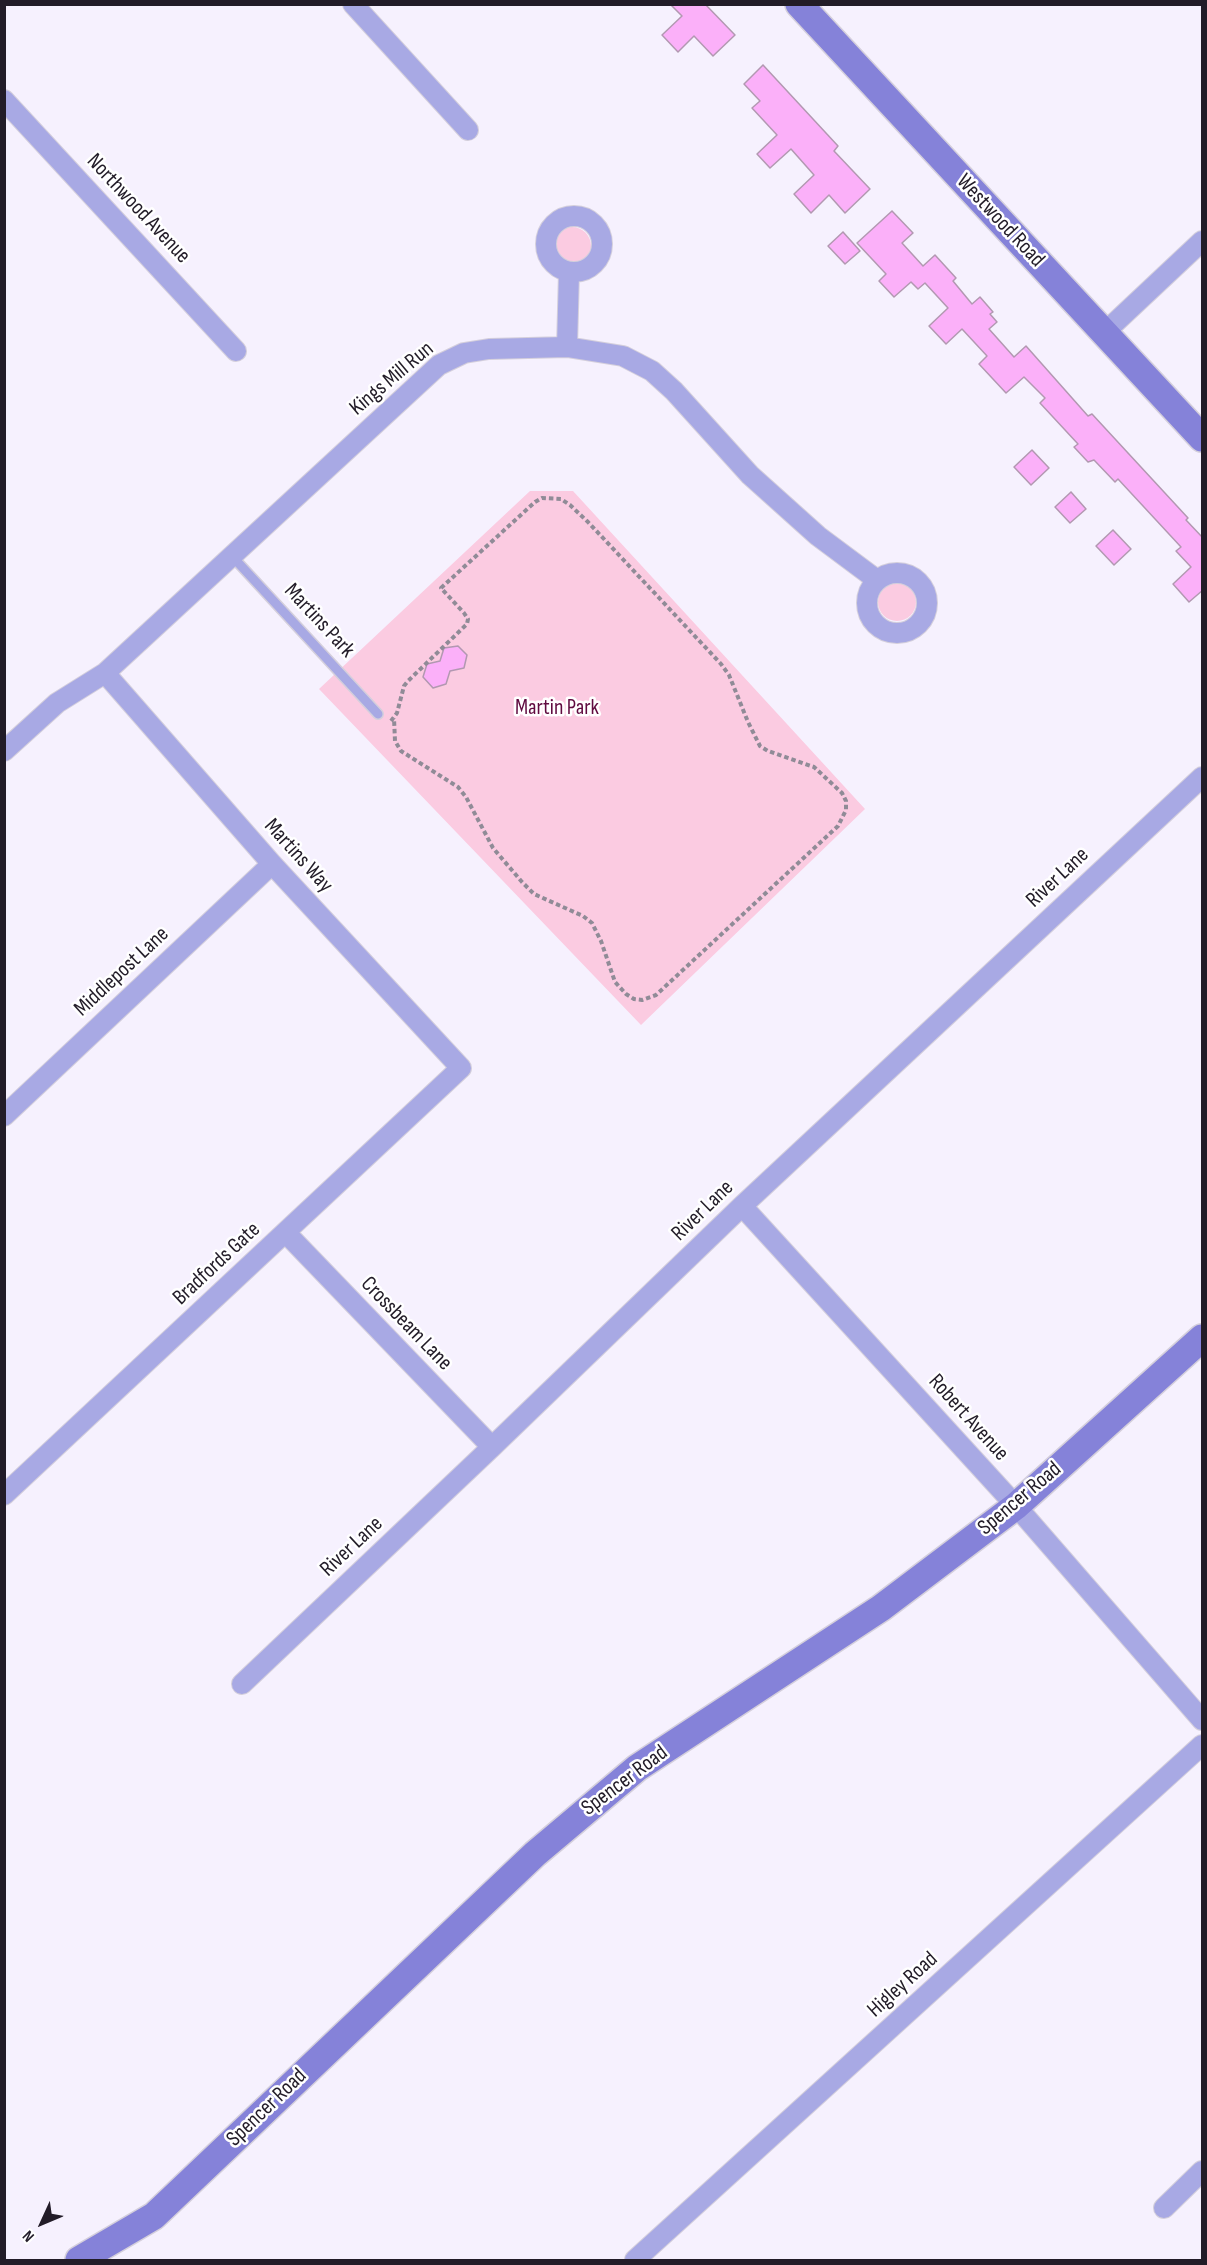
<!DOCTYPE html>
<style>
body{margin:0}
#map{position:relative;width:1207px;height:2265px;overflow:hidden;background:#f6f1fe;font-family:"Sofia Sans Condensed",sans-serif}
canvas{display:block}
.frame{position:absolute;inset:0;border:6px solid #221c28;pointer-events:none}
.north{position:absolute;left:12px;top:2193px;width:60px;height:60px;-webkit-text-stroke:4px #fff;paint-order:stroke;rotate:226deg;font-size:16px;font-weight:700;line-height:24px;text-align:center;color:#221c28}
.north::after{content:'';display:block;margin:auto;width:21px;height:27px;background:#221c28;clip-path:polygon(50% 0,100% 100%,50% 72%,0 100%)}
</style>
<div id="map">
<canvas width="1207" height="2265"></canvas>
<div class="frame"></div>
<div class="north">N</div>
</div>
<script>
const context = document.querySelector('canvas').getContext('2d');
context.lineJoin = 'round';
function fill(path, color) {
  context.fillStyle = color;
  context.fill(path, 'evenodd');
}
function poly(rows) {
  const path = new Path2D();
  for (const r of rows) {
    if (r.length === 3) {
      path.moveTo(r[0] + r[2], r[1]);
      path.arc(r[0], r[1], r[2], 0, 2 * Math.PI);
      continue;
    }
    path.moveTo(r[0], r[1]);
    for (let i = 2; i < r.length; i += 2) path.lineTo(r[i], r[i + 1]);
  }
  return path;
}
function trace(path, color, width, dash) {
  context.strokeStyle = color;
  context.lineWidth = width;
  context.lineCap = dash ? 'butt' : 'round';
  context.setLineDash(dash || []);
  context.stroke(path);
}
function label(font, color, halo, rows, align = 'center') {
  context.font = font + ' "Sofia Sans Condensed",sans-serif';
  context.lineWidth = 5;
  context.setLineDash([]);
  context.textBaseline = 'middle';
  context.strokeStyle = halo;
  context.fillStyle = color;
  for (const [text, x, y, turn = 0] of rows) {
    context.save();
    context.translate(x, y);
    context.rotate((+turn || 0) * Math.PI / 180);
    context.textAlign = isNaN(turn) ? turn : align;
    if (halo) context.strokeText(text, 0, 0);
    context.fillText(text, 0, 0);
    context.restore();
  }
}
fill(poly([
 [572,246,19],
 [530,491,573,491,865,809,641,1025,319,689],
 [897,602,19]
]), '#fbcbe1');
const building = poly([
 [670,4,705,4,735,35,713,56,694,36,678,52,662,35,682,16,670,4],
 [763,65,838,146,834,151,870,189,845,213,829,195,811,213,794,194,814,175,791,149,770,168,757,154,777,135,752,108,760,101,744,84,763,65],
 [892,211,913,233,902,243,923,266,935,255,956,278,953,281,972,304,980,297,993,312,990,314,997,322,989,329,1014,357,1026,346,1088,416,1092,414,1188,518,1186,520,1203,538,1203,590,1189,602,1173,584,1191,567,1176,551,1181,547,1118,479,1115,482,1094,460,1088,462,1074,447,1078,444,1040,403,1045,398,1024,377,1006,393,979,364,987,356,962,329,946,344,929,326,948,308,925,283,918,289,911,282,894,297,879,281,886,274,857,243,892,211],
 [843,232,860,251,845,264,828,246,843,232],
 [1032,450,1049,468,1031,485,1014,467,1032,450],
 [1071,492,1086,509,1070,523,1055,507,1071,492],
 [1113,530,1131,549,1114,565,1096,546,1113,530],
 [458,646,467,655,464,668,450,671,446,684,433,688,423,677,427,664,440,661,444,648,458,646]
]);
fill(building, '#fbb0f9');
trace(building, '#b298b1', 1.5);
const lane = poly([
 [231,555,378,714]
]);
const street = poly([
 [353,4,468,130],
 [4,100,236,351],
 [574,244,28],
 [1104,333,1202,241],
 [567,347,569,272],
 [897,603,30],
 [4,751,57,703,105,673,439,365,464,353,489,349,567,347,623,356,652,371,674,391,750,475,818,536,877,580],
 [4,1116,272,864],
 [742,1206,1016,1506,1202,1720],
 [286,1233,492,1447],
 [4,1495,461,1068,272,864,105,673],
 [242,1684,492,1447,742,1206,1202,777],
 [1164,2208,1202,2171],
 [635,2260,1202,1745]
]);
const secondary = poly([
 [799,4,1202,438],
 [79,2260,154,2216,535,1854,637,1768,881,1608,1016,1506,1202,1338]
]);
trace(lane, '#d4cfdc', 12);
trace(street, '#d4cfdc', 22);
trace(secondary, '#d4cfdc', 30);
trace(poly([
 [391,721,397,713,404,686,408,681,467,624,468,619,464,613,441,588,535,502,542,498,561,499,570,505,588,522,721,664,729,675,748,722,760,746,768,751,814,767,842,793,846,801,846,810,838,826,656,995,642,1000,634,999,626,994,615,982,601,941,592,923,583,916,534,894,522,882,493,848,466,797,458,787,401,751,395,741,394,718]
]), '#908b97', 4, [4.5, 3]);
trace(lane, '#a8a9e4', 9);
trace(street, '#a8a9e4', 20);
trace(secondary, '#8582d9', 27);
label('22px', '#221c28', '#fff', [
 ["Northwood Avenue",138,209,47],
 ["Westwood Road",1000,221,47],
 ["Kings Mill Run",392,379,-40],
 ["Martins Park",319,621,47],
 ["Martins Way",298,856,48],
 ["River Lane",1058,878,-43],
 ["Middlepost Lane",122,972,-43],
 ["River Lane",703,1211,-44],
 ["Bradfords Gate",217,1264,-43],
 ["Crossbeam Lane",406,1324,46],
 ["Robert Avenue",968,1418,48],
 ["Spencer Road",1020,1499,-40],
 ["River Lane",352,1547,-43],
 ["Spencer Road",625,1781,-37],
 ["Higley Road",903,1985,-42],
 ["Spencer Road",267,2108,-44]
]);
label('22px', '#600b40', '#fff', [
 ["Martin Park",557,708]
]);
</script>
